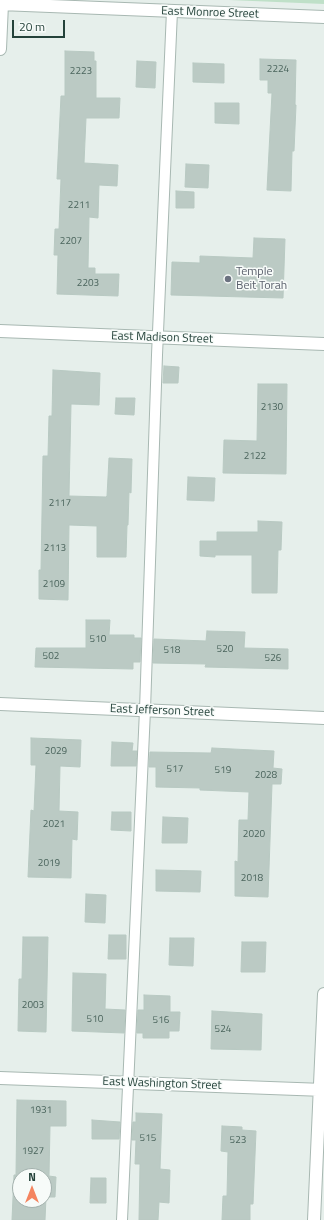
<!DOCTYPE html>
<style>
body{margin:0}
#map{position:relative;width:324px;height:1220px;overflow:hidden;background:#e6efeb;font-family:"Titillium Web",sans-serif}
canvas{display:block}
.north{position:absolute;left:12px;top:1168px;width:40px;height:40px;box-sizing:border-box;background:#f7fbf9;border:1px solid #a3b1ad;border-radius:50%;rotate:0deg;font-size:11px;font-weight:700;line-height:16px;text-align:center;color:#24423a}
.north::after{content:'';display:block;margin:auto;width:14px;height:18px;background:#f4845f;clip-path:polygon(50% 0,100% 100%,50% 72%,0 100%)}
.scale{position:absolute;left:12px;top:20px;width:53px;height:18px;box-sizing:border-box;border:2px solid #24423a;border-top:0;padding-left:5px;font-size:12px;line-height:14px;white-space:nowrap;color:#24423a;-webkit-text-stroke:3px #f7fbf9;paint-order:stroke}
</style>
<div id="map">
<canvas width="324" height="1220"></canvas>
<div class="north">N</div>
<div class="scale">20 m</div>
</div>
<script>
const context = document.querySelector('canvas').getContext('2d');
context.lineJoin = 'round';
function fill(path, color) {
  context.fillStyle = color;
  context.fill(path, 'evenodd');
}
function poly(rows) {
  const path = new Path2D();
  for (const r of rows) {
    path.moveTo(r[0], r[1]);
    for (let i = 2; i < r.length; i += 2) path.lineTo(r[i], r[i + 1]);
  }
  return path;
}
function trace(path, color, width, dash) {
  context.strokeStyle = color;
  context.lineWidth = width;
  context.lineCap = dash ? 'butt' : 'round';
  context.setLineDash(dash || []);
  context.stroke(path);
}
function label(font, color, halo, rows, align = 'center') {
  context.font = font + ' "Titillium Web",sans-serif';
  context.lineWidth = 3;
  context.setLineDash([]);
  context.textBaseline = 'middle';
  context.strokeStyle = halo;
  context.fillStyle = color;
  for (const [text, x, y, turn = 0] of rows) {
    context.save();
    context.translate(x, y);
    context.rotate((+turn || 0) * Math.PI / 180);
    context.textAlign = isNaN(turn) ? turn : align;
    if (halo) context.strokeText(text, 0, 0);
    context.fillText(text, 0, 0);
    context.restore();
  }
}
fill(poly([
 [229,0,324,0,324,4]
]), '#bfe0c8');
const building = poly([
 [65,51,94,52,94,61,96,61,96,98,120,98,119,118,86,118,84,163,118,165,117,186,99,185,98,218,89,217,88,268,95,268,95,274,119,274,118,296,57,294,58,255,54,255,55,229,59,229,61,179,57,179,61,96,65,96,65,51],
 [260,59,296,60,295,105,296,105,294,151,292,151,291,191,267,190,272,93,268,93,268,80,260,80,260,59],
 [137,61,156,62,155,88,136,87,137,61],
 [193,63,224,64,224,83,193,82,193,63],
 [215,103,239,103,239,124,215,123,215,103],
 [186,164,209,165,208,188,185,187,186,164],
 [176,191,194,192,194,208,176,208,176,191],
 [254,238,285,239,283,298,171,295,172,262,200,263,200,256,253,258,254,238],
 [164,366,179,367,178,383,163,383,164,366],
 [53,370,100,373,99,405,71,404,69,496,106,497,107,496,109,458,132,459,131,493,129,492,128,525,127,525,126,557,97,557,97,526,69,525,68,600,39,599,39,570,41,570,43,456,48,456,49,416,52,416,53,370],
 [258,384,287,384,286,474,223,473,224,440,257,441,258,384],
 [116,398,135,398,134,415,115,414,116,398],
 [188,477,215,478,214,501,187,500,188,477],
 [258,521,282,522,281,550,278,550,277,593,252,593,252,555,215,555,215,557,200,556,200,541,217,541,217,532,258,532,258,521],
 [86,620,110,620,109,635,134,635,134,638,141,638,140,662,133,662,133,669,35,667,36,648,86,648,86,620],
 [207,631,245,632,244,648,288,649,288,669,205,667,206,664,153,663,154,639,206,641,207,631],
 [31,738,81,740,80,767,60,766,59,811,78,812,77,840,72,839,71,878,28,877,31,810,34,811,36,765,31,765,31,738],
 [112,742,133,743,132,751,137,751,136,766,111,766,112,742],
 [212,748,274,751,273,768,282,769,281,784,272,784,268,897,235,896,235,861,238,862,239,820,248,820,249,792,200,790,200,788,156,787,156,767,149,767,150,752,211,753,212,748],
 [112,812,131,812,131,831,111,830,112,812],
 [163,817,188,818,187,843,162,843,163,817],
 [156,870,201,871,200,892,156,891,156,870],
 [86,894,106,895,105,923,85,922,86,894],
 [109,935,126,935,126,959,108,959,109,935],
 [23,937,48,937,46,1032,18,1031,19,979,22,979,23,937],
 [170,938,194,938,193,966,169,965,170,938],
 [242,942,266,942,265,972,241,972,242,942],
 [73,973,106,974,105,1009,125,1010,124,1033,72,1031,73,973],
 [144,995,170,996,170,1012,180,1012,179,1031,169,1031,169,1038,143,1038,143,1033,137,1033,138,1010,144,1010,144,995],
 [212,1011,262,1014,261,1050,211,1049,212,1011],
 [17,1100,66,1101,66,1126,50,1126,49,1176,56,1177,55,1197,46,1197,45,1220,12,1220,14,1175,16,1175,17,1100],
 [20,1176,44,1176,44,1200,20,1200,20,1176],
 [136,1113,162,1114,160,1169,170,1170,169,1203,159,1202,158,1220,139,1220,140,1164,135,1164,136,1140,132,1140,133,1122,136,1122,136,1113],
 [92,1120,120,1122,119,1139,92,1139,92,1120],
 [222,1126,242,1127,242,1130,256,1131,253,1204,250,1204,250,1220,222,1220,223,1196,227,1196,228,1152,221,1151,222,1126],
 [91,1178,106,1178,106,1203,90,1203,91,1178]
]);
fill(building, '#bbcac4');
trace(building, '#b8c9c2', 1);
const service = poly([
 [122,1220,145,710,157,355,172,11]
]);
const minor = poly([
 [0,4,324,17],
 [0,49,2,4],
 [0,331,324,344],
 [0,704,324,718],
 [0,1078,324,1090],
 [314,1220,324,994]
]);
trace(service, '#a8b8b2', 12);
trace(minor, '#a8b8b2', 14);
trace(service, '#fff', 10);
trace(minor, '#fff', 12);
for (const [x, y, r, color] of [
 [228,279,4,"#6b7280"]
]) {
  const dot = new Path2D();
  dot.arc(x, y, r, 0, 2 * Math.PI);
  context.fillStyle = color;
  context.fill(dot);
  trace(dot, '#f7fbf9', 1.5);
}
label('10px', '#4a645c', null, [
 ["2224",278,70],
 ["2223",81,72],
 ["2211",79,206],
 ["2207",71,242],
 ["2203",88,284],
 ["2130",272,408],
 ["2122",255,457],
 ["2117",60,504],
 ["2113",55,549],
 ["2109",54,585],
 ["510",98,640],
 ["520",225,650],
 ["518",172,651],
 ["502",51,657],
 ["526",273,659],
 ["2029",56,752],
 ["517",175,770],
 ["519",223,771],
 ["2028",266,776],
 ["2021",54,825],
 ["2020",254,835],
 ["2019",49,864],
 ["2018",252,879],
 ["2003",33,1006],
 ["510",95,1020],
 ["516",161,1021],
 ["524",223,1030],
 ["1931",41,1111],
 ["515",148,1139],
 ["523",238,1141],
 ["1927",33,1152]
]);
label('12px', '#24423a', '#f7fbf9', [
 ["East Monroe Street",210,13,2],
 ["East Madison Street",162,338,2],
 ["East Jefferson Street",162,711,2],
 ["East Washington Street",162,1084,2]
]);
label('12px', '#5b616d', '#f7fbf9', [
 ["Temple",236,272],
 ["Beit Torah",236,286]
], 'left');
</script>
